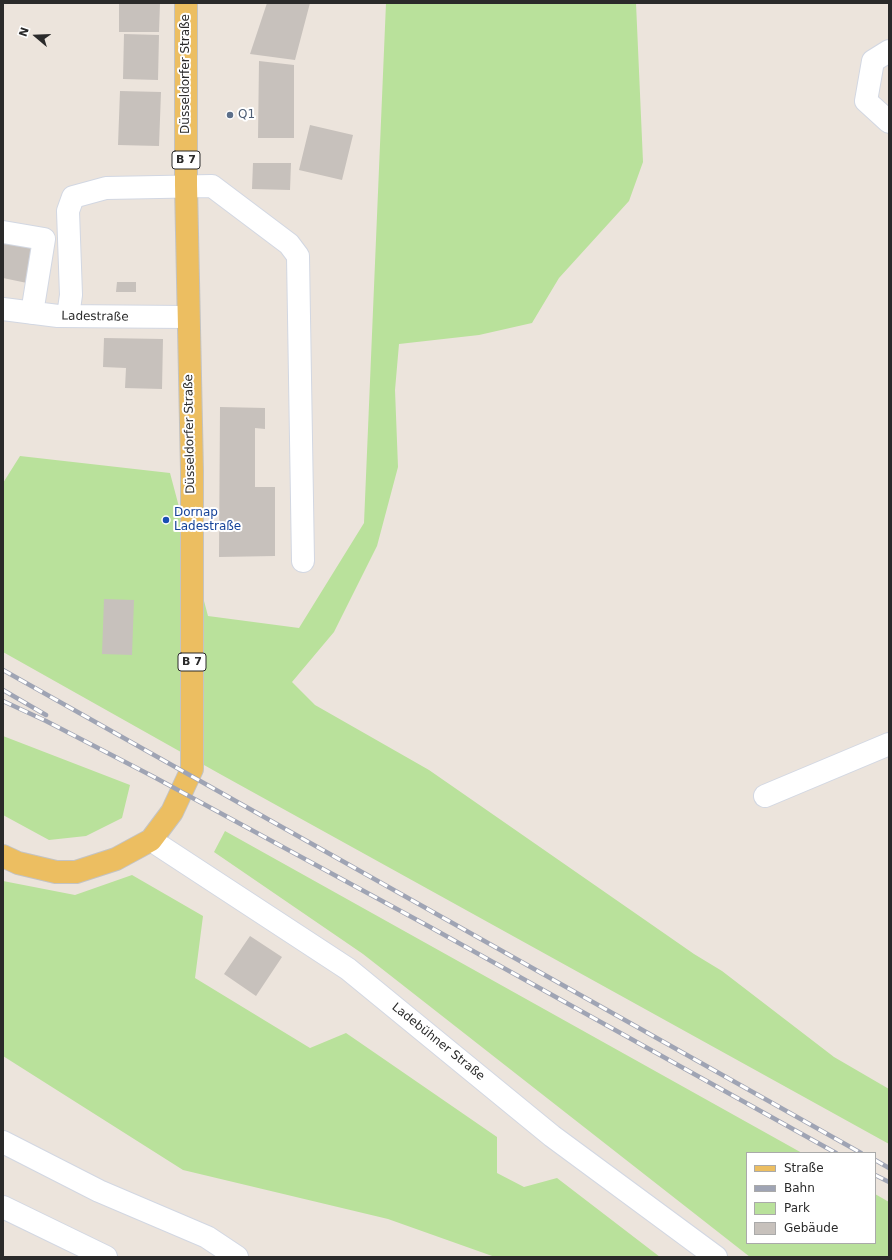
<!DOCTYPE html>
<meta charset="utf-8">
<style>
body{margin:0}
#map{position:relative;width:892px;height:1260px;overflow:hidden;background:#ece4dc;font-family:"DejaVu Sans",sans-serif}
canvas{display:block}
.frame{position:absolute;inset:0;border:4px solid #2a2a2a;pointer-events:none}
.legend{position:absolute;left:746px;top:1152px;width:130px;height:92px;box-sizing:border-box;background:#fff;border:1px solid #aaa;margin:0;padding:5px 7px;list-style:none;font-size:12px;color:#2a2a2a}
.legend li{display:flex;align-items:center;gap:8px;height:20px}
.legend b{width:20px;border:1px solid #aaa}
.north{position:absolute;left:16px;top:16px;width:40px;height:40px;-webkit-text-stroke:3px #fff;paint-order:stroke;rotate:289deg;font-size:11px;font-weight:700;line-height:16px;text-align:center;color:#2a2a2a}
.north::after{content:'';display:block;margin:auto;width:14px;height:18px;background:#2a2a2a;clip-path:polygon(50% 0,100% 100%,50% 72%,0 100%)}
</style>
<div id="map">
<canvas width="892" height="1260"></canvas>
<div class="frame"></div>
<ul class="legend">
<li><b style="height:5px;background:#ecbe61"></b>Straße</li>
<li><b style="height:5px;background:#9fa4b4"></b>Bahn</li>
<li><b style="height:11px;background:#b9e19b"></b>Park</li>
<li><b style="height:11px;background:#c7c1bc"></b>Gebäude</li>
</ul>
<div class="north">N</div>
</div>
<script>
const context = document.querySelector('canvas').getContext('2d');
context.lineJoin = 'round';
function fill(path, color) {
  context.fillStyle = color;
  context.fill(path, 'evenodd');
}
function poly(rows) {
  const path = new Path2D();
  for (const r of rows) {
    path.moveTo(r[0], r[1]);
    for (let i = 2; i < r.length; i += 2) path.lineTo(r[i], r[i + 1]);
  }
  return path;
}
function trace(path, color, width, dash) {
  context.strokeStyle = color;
  context.lineWidth = width;
  context.lineCap = dash ? 'butt' : 'round';
  context.setLineDash(dash || []);
  context.stroke(path);
}
function label(font, color, halo, rows, align = 'center') {
  context.font = font + ' "DejaVu Sans",sans-serif';
  context.lineWidth = 4;
  context.setLineDash([]);
  context.textBaseline = 'middle';
  context.strokeStyle = halo;
  context.fillStyle = color;
  for (const [text, x, y, turn = 0] of rows) {
    context.save();
    context.translate(x, y);
    context.rotate((+turn || 0) * Math.PI / 180);
    context.textAlign = isNaN(turn) ? turn : align;
    if (halo) context.strokeText(text, 0, 0);
    context.fillText(text, 0, 0);
    context.restore();
  }
}
fill(poly([
 [386,3,636,3,643,162,629,201,559,278,532,323,479,335,399,344,395,390,398,467,377,546,334,632,292,682,315,705,429,770,694,954,722,971,834,1057,889,1089,889,1144,220,774,3,652,3,483,20,456,170,473,208,616,299,628,364,523],
 [3,736,130,785,122,818,86,836,49,840,3,815],
 [225,831,802,1153,747,1153,747,1243,875,1243,875,1194,889,1202,889,1257,750,1257,363,954,214,852],
 [132,875,203,916,195,978,310,1048,346,1033,497,1137,497,1173,524,1187,557,1178,660,1257,495,1257,388,1219,183,1170,3,1056,3,881,75,895]
]), '#b9e19b');
fill(poly([
 [119,3,160,3,159,32,119,32],
 [267,3,310,3,295,60,250,54],
 [124,34,159,35,158,80,123,79],
 [259,61,294,65,294,138,258,138],
 [120,91,161,92,159,146,118,145],
 [310,125,353,135,342,180,299,170],
 [253,163,291,163,290,190,252,189],
 [3,241,34,248,27,283,3,278],
 [117,282,136,282,136,292,116,292],
 [104,338,163,339,162,389,125,388,126,368,103,367],
 [220,407,265,408,265,429,255,428,255,487,275,487,275,556,219,557],
 [104,599,134,600,132,655,102,654],
 [250,936,282,957,256,996,224,974]
]), '#c7c1bc');
const minor = poly([
 [889,51,873,61,866,101,889,122],
 [3,232,44,239,32,313],
 [3,309,58,316,188,317],
 [68,316,71,295,68,211,73,197,106,188,212,186,289,244,298,256,303,561],
 [765,796,889,744],
 [151,840,348,969,552,1136,716,1257],
 [3,1142,99,1191,207,1237,237,1257],
 [3,1207,106,1257]
]);
const major = poly([
 [3,856,18,863,56,872,76,872,116,859,151,840,172,812,192,769,192,471,186,185,186,3]
]);
trace(minor, '#d2d7e2', 24);
trace(major, '#c3c3c3', 24);
trace(minor, '#fff', 22);
trace(major, '#ecbe61', 22);
const rail = poly([
 [3,670,861,1153],
 [3,690,46,715],
 [3,701,46,721,154,777,430,927,836,1153],
 [875,1160,889,1168],
 [875,1175,889,1182]
]);
trace(rail, '#9fa4b4', 4.5);
trace(rail, '#fff', 3, [9]);
for (const [x, y, r, color] of [
 [230,115,4,"#5c6f8a"],
 [166,520,4,"#1a4fb4"]
]) {
  const dot = new Path2D();
  dot.arc(x, y, r, 0, 2 * Math.PI);
  context.fillStyle = color;
  context.fill(dot);
  trace(dot, '#fff', 1.5);
}
for (const [x, y, w] of [
 [186,160,28],
 [192,662,28]
]) {
  const box = new Path2D();
  box.roundRect(x - w / 2, y - 9, w, 18, 3);
  context.fillStyle = '#fff';
  context.fill(box);
  trace(box, '#2a2a2a', 1);
}
label('bold 11px', '#2a2a2a', null, [
 ["B 7",186,160],
 ["B 7",192,662]
]);
label('12px', '#2a2a2a', '#fff', [
 ["Düsseldorfer Straße",186,74,-90],
 ["Ladestraße",95,317,1],
 ["Düsseldorfer Straße",190,434,-91],
 ["Ladebühner Straße",438,1042,39]
]);
label('12px', '#4e5e75', '#fff', [
 ["Q1",238,115]
], 'left');
label('12px', '#164399', '#fff', [
 ["Dornap",174,513],
 ["Ladestraße",174,527]
], 'left');
</script>
